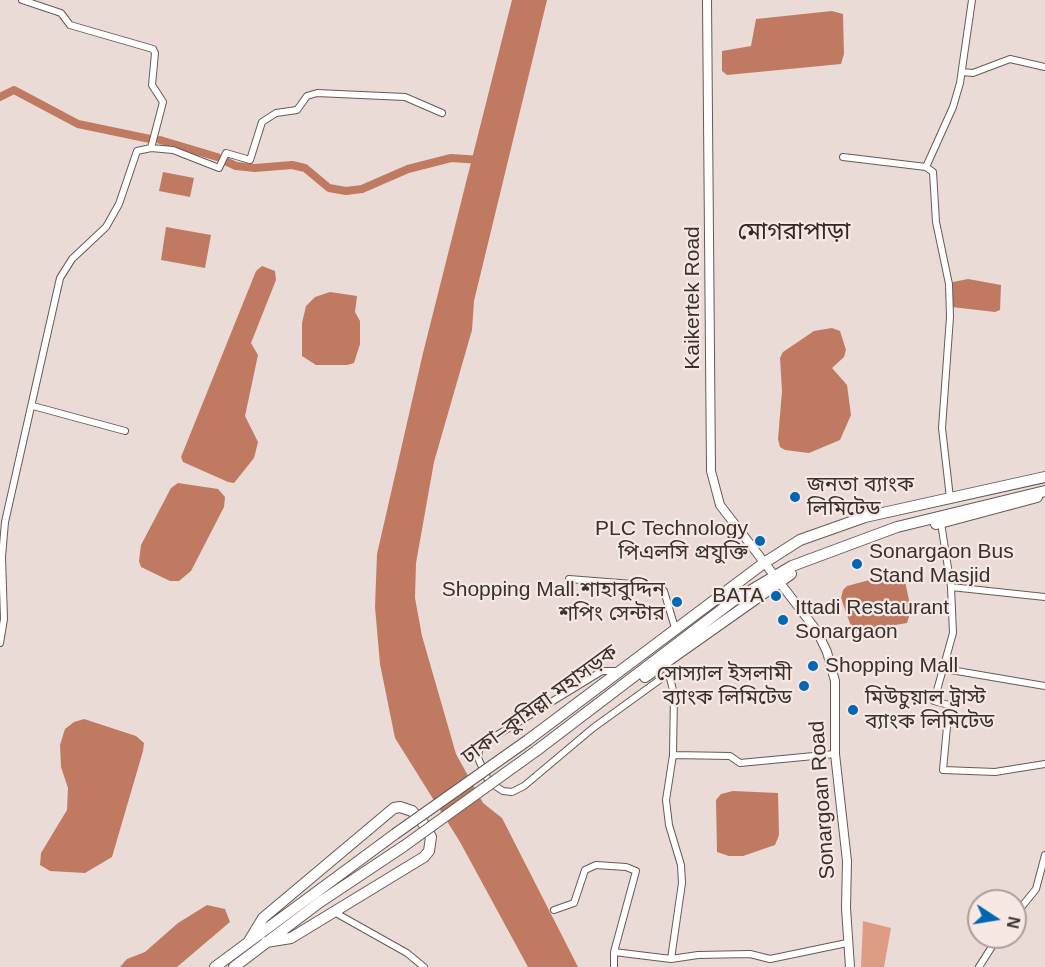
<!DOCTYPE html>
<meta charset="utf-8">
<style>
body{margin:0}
#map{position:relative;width:1045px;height:967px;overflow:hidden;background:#eadbd6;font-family:Arial,sans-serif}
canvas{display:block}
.north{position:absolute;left:967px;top:889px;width:60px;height:60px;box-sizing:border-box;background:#f7e8e3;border:2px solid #aa9f9b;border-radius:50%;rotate:102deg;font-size:16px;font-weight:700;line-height:24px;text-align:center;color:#373230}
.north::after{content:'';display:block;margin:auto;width:21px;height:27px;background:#0267b3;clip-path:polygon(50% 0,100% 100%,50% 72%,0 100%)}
</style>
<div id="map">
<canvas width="1045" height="967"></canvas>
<div class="north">N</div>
</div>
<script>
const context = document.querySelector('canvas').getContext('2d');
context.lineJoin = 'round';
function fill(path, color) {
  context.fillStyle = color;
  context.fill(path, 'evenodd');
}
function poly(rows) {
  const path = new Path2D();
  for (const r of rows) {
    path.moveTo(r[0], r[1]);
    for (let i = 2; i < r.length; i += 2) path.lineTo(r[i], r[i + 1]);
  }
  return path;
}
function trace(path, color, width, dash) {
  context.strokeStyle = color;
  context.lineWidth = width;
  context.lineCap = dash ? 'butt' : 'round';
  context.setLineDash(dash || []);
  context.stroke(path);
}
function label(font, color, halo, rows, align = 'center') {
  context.font = font + ' Arial,"Noto Sans Bengali",sans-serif';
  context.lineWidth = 4.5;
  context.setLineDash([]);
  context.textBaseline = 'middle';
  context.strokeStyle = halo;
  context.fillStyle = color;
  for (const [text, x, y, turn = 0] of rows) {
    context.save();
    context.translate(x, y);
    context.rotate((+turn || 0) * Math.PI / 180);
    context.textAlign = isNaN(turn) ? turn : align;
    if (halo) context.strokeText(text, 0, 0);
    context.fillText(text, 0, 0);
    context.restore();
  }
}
fill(poly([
 [863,921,891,928,884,967,861,967]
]), '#de9c84');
fill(poly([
 [512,0,547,0,474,301,472,330,434,462,416,563,415,598,422,636,456,754,483,803,502,818,578,967,528,967,460,842,395,738,380,664,375,607,377,554,423,353],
 [832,11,843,14,844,54,841,64,727,75,722,71,722,51,751,46,756,19],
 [163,172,194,178,190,197,159,191],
 [166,227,211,235,205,268,161,260],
 [262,266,275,271,276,280,251,343,258,355,245,416,258,442,254,458,234,483,228,482,183,462,181,457,256,271],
 [968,279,1001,285,1000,310,995,312,952,307,953,282],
 [330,292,357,296,355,312,360,321,360,344,354,363,347,365,316,365,302,356,302,323,306,306,315,297],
 [832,328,840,331,846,350,844,357,832,368,847,385,851,415,840,440,809,453,785,450,780,447,778,439,782,391,780,358,783,352,814,331],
 [178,483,218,489,225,497,224,507,191,571,179,581,170,581,141,567,139,561,141,545,171,488],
 [892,574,902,575,905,581,911,610,907,623,853,632,841,598,843,590,847,586],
 [84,719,136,736,144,743,143,751,112,857,85,873,50,871,40,865,41,853,67,810,68,788,61,767,60,745,65,729,74,722],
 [733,791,778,793,779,835,775,845,743,856,729,856,717,852,716,800,721,794],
 [207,905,225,909,230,922,177,967,120,967,127,959,145,952,178,923]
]), '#c07a62');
trace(poly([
 [0,97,14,90,78,124,150,139],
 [160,140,217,157],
 [225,161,236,166,255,168,292,165,305,168,329,188,346,191,362,189,408,169,451,158,481,160]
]), '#c07a62', 8);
const minor = poly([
 [22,0,61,13,70,25,153,49,155,53,152,85,163,102,151,148],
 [962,72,973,73,1010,59,1045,67],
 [843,157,926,167,933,172,936,222,949,284,950,317,942,428,950,498],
 [926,167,953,107,960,83,972,0],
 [33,406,125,431],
 [941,523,951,587,953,633,934,701,949,705,943,770,995,772,1045,764],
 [569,579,658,586,664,591,675,628],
 [951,587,1045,597],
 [0,643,4,619,2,557,5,522,60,278,72,259,106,227,119,204,137,151,151,148,173,150,219,168,226,153,250,160,262,122,276,113,297,110,307,96,317,93,405,97,442,113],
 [666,662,674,694,673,755,666,800,669,825,681,865,682,883,671,959],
 [945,669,1045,686],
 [618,671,602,671,484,743,479,750,478,758,489,782,503,791,512,792,524,786,593,728,669,673],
 [673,755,730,756,740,763,835,754],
 [554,910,574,903,585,870,596,865,626,867,636,871,614,952,671,959,698,955,750,954,770,959,847,943],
 [334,912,407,953,424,967],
 [1015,915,1036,889,1045,855],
 [614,967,614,952],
 [979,967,998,937]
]);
const secondary = poly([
 [707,0,711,471,720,505,817,631,827,652,835,681,835,754,847,861,846,908,850,967]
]);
const trunk = poly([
 [936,524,1037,497],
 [645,677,791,574],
 [528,740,764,563,800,540,865,517,1045,477],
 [536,751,733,601,792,566,897,527,1045,491],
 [249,941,263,918,394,808,400,807,412,811,423,823,431,837,429,851,424,857,291,938,266,942],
 [215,967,395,834],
 [234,967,320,902,404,846]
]);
trace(minor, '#675a56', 8);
trace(secondary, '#675a56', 10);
trace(trunk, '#675a56', 12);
trace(minor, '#fff', 6);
trace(secondary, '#fff', 8);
trace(trunk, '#fff', 10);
const trunkBridge = poly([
 [395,834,528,740],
 [404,846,536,751]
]);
trace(trunkBridge, '#675a56', 12, []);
trace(trunkBridge, '#fff', 10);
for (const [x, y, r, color] of [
 [795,497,6,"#0267b3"],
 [760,541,6,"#0267b3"],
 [857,564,6,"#0267b3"],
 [776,596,6,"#0267b3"],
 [677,602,6,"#0267b3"],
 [783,620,6,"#0267b3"],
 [813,666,6,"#0267b3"],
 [804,686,6,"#0267b3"],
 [853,710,6,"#0267b3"]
]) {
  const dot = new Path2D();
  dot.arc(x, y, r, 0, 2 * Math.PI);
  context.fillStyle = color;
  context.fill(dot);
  trace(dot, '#f7e8e3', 2);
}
label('21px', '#373230', '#f7e8e3', [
 ["Kaikertek Road",693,298,-90],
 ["ঢাকা–কুমিল্লা মহাসড়ক",540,705,-36],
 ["Sonargoan Road",823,800,-94]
]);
label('21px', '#373230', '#f7e8e3', [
 ["জনতা ব্যাংক",807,485],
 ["লিমিটেড",807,509],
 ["PLC Technology",748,529,"right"],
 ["পিএলসি প্রযুক্তি",748,553,"right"],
 ["Sonargaon Bus",869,552],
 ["Stand Masjid",869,576],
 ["Shopping Mall.শাহাবুদ্দিন",665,590,"right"],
 ["শপিং সেন্টার",665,614,"right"],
 ["BATA",764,596,"right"],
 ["Ittadi Restaurant",795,608],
 ["Sonargaon",795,632],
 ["Shopping Mall",825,666],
 ["সোস্যাল ইসলামী",792,674,"right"],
 ["ব্যাংক লিমিটেড",792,698,"right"],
 ["মিউচুয়াল ট্রাস্ট",865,698],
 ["ব্যাংক লিমিটেড",865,722]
], 'left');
label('24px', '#332824', '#f7e8e3', [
 ["মোগরাপাড়া",794,232]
]);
</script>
